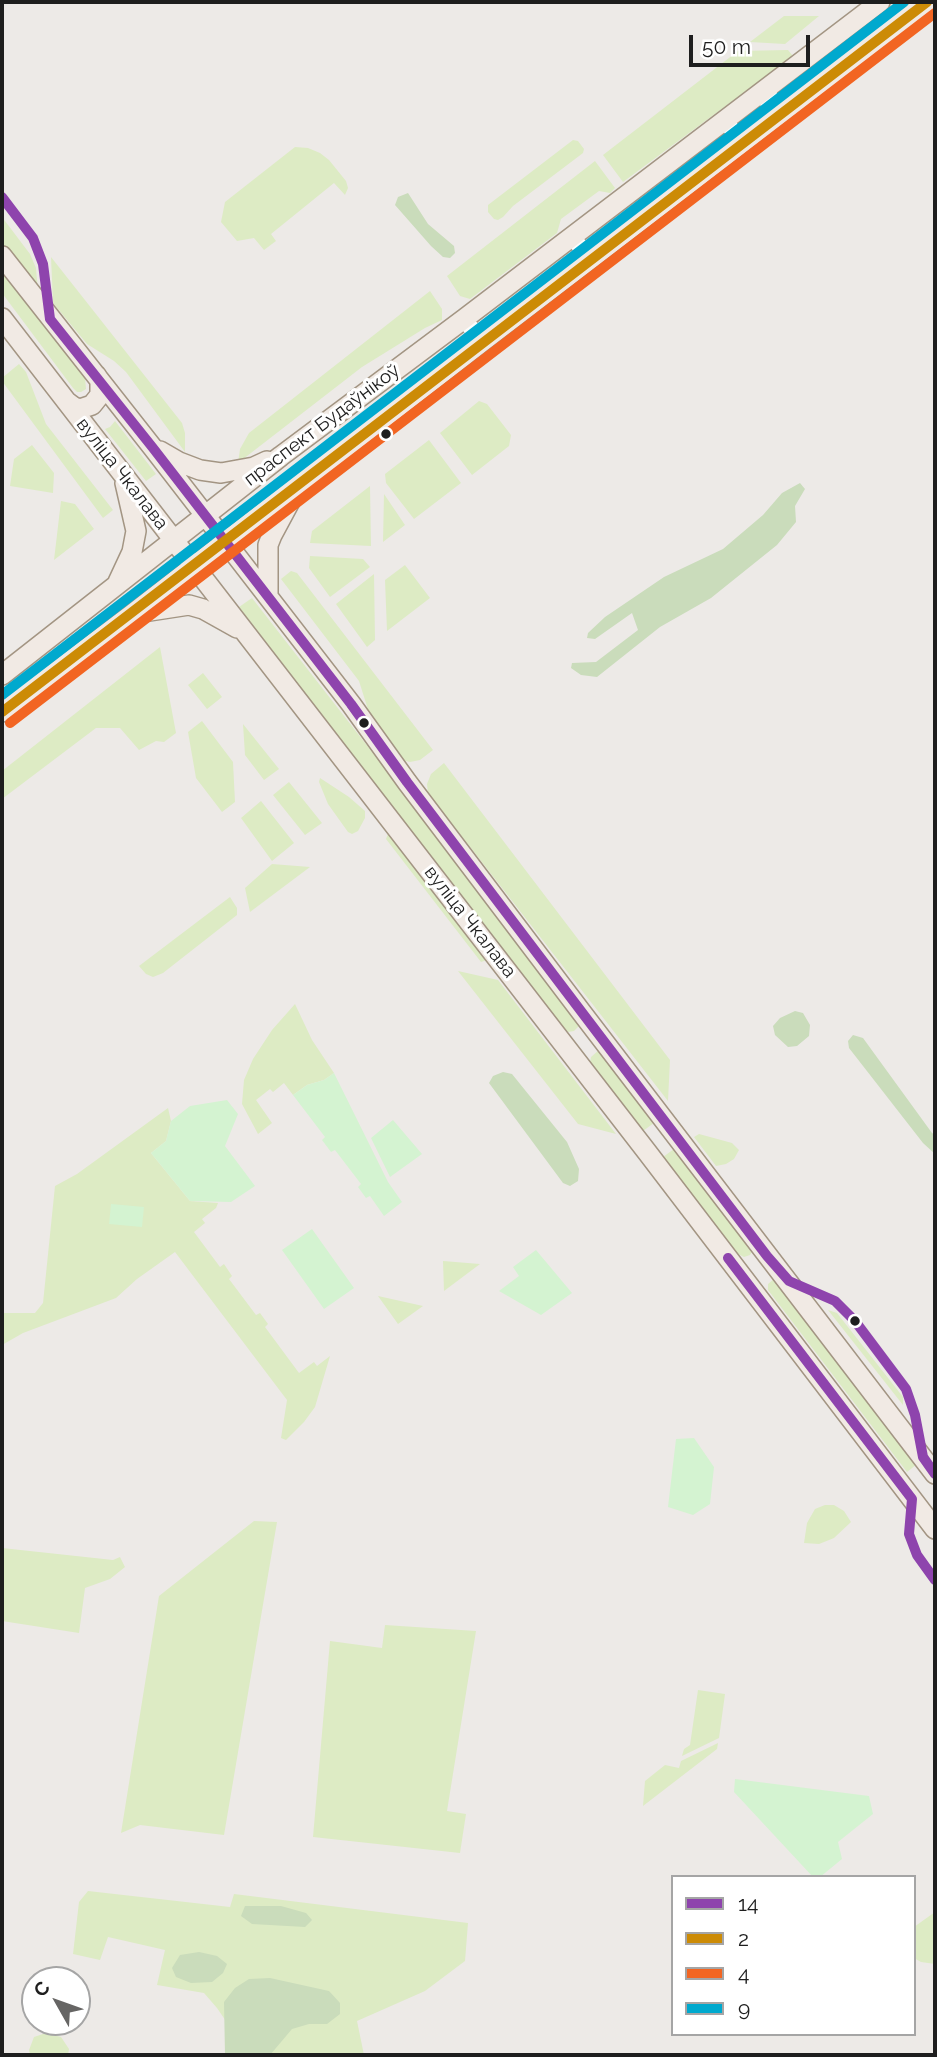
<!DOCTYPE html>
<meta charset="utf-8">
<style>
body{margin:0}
#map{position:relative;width:937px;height:2057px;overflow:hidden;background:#edeae7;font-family:Raleway,sans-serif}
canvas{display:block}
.frame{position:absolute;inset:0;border:4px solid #1e1e1e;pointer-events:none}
.legend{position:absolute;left:671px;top:1875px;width:245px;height:161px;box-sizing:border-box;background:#fff;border:2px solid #a5a5a5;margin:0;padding:9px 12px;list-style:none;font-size:21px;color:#1e1e1e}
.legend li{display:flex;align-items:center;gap:14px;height:35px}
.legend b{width:35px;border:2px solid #a5a5a5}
.north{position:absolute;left:21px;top:1966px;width:70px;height:70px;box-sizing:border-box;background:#fff;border:2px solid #a5a5a5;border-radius:50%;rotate:310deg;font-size:19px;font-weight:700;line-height:28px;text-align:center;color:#1e1e1e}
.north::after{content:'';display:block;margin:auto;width:24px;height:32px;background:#666564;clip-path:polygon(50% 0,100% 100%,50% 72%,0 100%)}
.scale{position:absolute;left:689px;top:35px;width:121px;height:32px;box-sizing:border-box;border:4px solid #1e1e1e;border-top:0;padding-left:9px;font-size:21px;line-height:24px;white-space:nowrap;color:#1e1e1e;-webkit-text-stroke:5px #fff;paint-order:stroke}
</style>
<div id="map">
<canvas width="937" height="2057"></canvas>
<div class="frame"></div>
<ul class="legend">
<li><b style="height:9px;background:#8e44ad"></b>14</li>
<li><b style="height:9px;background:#cc8b06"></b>2</li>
<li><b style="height:9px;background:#f26522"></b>4</li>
<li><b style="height:9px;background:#00a9ce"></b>9</li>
</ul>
<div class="north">С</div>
<div class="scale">50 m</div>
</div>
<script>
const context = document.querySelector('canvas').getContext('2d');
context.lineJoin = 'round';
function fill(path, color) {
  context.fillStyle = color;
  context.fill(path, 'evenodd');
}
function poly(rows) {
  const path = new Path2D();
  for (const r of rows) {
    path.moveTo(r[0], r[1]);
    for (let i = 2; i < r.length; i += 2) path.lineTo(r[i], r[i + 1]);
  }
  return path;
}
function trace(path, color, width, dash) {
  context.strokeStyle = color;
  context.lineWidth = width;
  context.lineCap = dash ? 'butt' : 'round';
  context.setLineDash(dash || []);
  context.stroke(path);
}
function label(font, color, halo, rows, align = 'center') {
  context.font = font + ' Raleway,sans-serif';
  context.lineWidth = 6;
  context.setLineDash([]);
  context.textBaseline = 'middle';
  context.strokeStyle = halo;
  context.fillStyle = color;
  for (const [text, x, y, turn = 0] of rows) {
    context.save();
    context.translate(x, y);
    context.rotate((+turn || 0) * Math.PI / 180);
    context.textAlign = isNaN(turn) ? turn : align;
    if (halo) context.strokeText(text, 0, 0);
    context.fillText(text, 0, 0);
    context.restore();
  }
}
fill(poly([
 [784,16,819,16,785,44,750,42],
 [788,50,793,56,623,182,603,155,738,51],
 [573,140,578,141,584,149,583,153,513,206,503,217,498,220,494,219,488,212,488,205],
 [295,147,308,148,320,153,329,160,346,181,348,188,345,195,334,183,271,234,276,241,264,250,254,238,237,241,221,222,225,202],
 [595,161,615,188,610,193,599,191,561,219,557,233,470,299,460,296,447,276],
 [2,217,30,254,36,268,38,291,2,244],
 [51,257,182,423,185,433,185,452,126,372,114,361,87,344,53,303],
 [2,270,85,378,86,389,81,392,77,392,73,388,2,293],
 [430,291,442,309,442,320,425,328,362,367,238,463,240,449,249,433],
 [19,364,26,372,46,424,113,510,103,518,2,381,2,378],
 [479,401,487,404,511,435,509,446,472,475,440,433],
 [115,421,156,474,146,481,105,429,110,427],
 [429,440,461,483,414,519,386,483,385,474],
 [32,445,54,473,53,493,10,486,14,459],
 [370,486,371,546,310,543,312,531],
 [384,494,405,525,383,542],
 [61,501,75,504,94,529,54,560],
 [310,556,363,559,370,567,330,597,309,568],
 [405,565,430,598,387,631,385,580],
 [291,571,297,573,433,750,420,760,410,762,398,759,372,722,359,681,281,579],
 [374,574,375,640,367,647,336,604],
 [252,598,578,1016,580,1022,578,1027,574,1031,568,1032,564,1030,239,607],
 [160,647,176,733,164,742,156,741,139,750,120,728,96,728,2,799,2,771],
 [203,673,222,697,207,709,188,685],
 [202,721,233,762,235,802,222,812,196,778,188,732],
 [243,724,279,769,264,780,245,755],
 [444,763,670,1060,668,1101,428,793,427,784,431,774],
 [320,778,349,797,365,811,365,818,358,831,352,834,348,832,328,804,319,782],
 [289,782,322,823,305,835,273,795],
 [261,801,294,843,272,861,241,818],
 [388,834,487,960,481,962,386,839],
 [272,864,310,867,250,912,245,888],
 [230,897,237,908,237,915,163,973,153,977,146,974,139,966],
 [458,971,498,980,616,1134,578,1124],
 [295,1004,312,1040,334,1073,324,1080,307,1085,293,1095,284,1083,273,1092,270,1089,256,1100,272,1123,258,1134,242,1104,244,1080,253,1059,272,1030],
 [599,1050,658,1120,643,1131,590,1063,591,1057],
 [168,1108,171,1121,166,1141,151,1153,190,1201,218,1203,216,1208,202,1219,205,1223,194,1232,220,1267,224,1264,232,1276,229,1279,256,1315,260,1313,268,1324,265,1327,299,1373,314,1362,317,1366,330,1356,315,1407,304,1422,286,1440,281,1438,287,1400,175,1252,137,1279,116,1298,23,1333,2,1345,2,1313,35,1313,43,1303,55,1186,77,1174],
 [699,1134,732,1143,739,1150,734,1159,726,1164,716,1166,694,1137],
 [678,1146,753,1250,750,1255,744,1257,738,1254,663,1157],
 [443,1261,480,1264,444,1291],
 [775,1278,921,1461,907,1472,768,1290,768,1284],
 [378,1296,423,1306,398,1324],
 [828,1310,837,1313,903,1397,903,1405],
 [825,1505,834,1505,844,1511,851,1522,834,1538,819,1544,804,1543,807,1523,815,1509],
 [254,1521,277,1522,224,1835,140,1825,121,1833,159,1596],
 [2,1548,113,1560,120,1557,125,1567,110,1579,85,1588,79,1633,2,1621],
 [385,1625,476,1631,447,1811,466,1814,460,1853,313,1837,330,1641,382,1648],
 [698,1690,725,1694,719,1738,682,1756,684,1749,690,1745],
 [718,1743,717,1749,643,1806,645,1781,665,1765,679,1768,681,1761],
 [88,1891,230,1907,234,1894,468,1923,465,1961,425,1991,357,2021,364,2055,228,2055,232,2030,217,2008,204,1993,157,1985,165,1950,108,1937,100,1960,73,1954,79,1902],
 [935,1912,935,1964,921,1962,914,1958,914,1927],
 [46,2033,61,2037,69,2049,68,2055,30,2055,29,2050,34,2037]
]), '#ddebc4');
fill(poly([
 [408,193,428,224,454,246,455,253,450,258,443,257,431,246,395,205,398,197],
 [800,483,805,489,795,506,796,522,777,545,711,598,660,627,597,677,581,675,571,668,572,663,596,662,638,630,632,613,595,639,587,638,588,633,605,617,664,577,723,549,763,515,782,493],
 [795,1011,803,1013,810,1025,809,1036,797,1046,788,1047,775,1035,773,1026,780,1018],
 [853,1035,863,1038,932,1133,935,1135,935,1154,923,1143,849,1048,848,1041],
 [503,1072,512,1074,567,1142,579,1169,578,1181,570,1186,563,1183,489,1083,493,1076],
 [245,1906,281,1906,306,1913,312,1920,305,1927,252,1924,241,1916],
 [199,1952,217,1956,227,1964,223,1973,212,1982,191,1983,176,1977,172,1968,180,1955],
 [270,1978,329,1991,340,2003,340,2014,327,2024,309,2024,292,2029,270,2055,225,2055,224,2002,235,1988,249,1979]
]), '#cadcbb');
fill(poly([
 [334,1073,388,1182,402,1202,384,1216,370,1196,366,1198,358,1187,361,1184,335,1150,331,1152,322,1140,325,1137,293,1095,307,1085,324,1080],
 [227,1100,238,1114,225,1146,255,1186,231,1202,190,1201,151,1153,166,1141,171,1121,190,1106],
 [393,1120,422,1154,390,1177,371,1138],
 [111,1204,144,1207,142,1227,109,1224],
 [312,1229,354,1288,324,1309,282,1250],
 [536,1250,572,1293,541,1315,499,1291,519,1276,513,1267],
 [694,1438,714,1467,710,1504,693,1515,668,1507,676,1439],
 [735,1779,869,1796,873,1814,838,1842,842,1859,820,1877,813,1877,734,1792]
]), '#d4f3d1');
const minor = poly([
 [725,120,742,144],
 [768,123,769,86],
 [572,236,590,260],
 [464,319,482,342]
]);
const major = poly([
 [2,256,153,448,351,704,407,782,582,1013,935,1474],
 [2,318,647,1152,935,1529],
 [66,401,74,407,80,409,92,405,100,395,100,381,96,375],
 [160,451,179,462,200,470,221,473,254,467,267,461],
 [118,582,132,552,136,531,125,483],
 [268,596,268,545,272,535,294,494],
 [137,613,189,605,203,609,237,628],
 [2,675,281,456,464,319,880,2],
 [2,712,132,614,482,342,927,2]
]);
trace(minor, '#c5c4c3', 18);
trace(major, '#a39583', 22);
trace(minor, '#fcfcfb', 16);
trace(major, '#f1eae4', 19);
trace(poly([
 [2,197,33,238,43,264,50,319,153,448,351,704,407,782,767,1256,789,1281,835,1301,855,1321,906,1389,915,1415,923,1457,935,1474],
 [728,1258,912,1499,909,1534,917,1555,935,1580]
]), '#8e44ad', 10);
trace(poly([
 [2,712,927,2]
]), '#cc8b06', 10);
trace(poly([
 [10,723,935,13]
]), '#f26522', 10);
trace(poly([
 [2,695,904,2]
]), '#00a9ce', 10);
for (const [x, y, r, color] of [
 [386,434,6,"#1e1e1e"],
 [364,723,6,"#1e1e1e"],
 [855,1321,6,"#1e1e1e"]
]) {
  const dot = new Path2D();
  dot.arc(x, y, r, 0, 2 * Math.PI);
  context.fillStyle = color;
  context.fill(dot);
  trace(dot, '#fff', 2.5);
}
label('19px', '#1e1e1e', '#fff', [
 ["праспект Будаўнікоў",322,425,-37],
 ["вуліца Чкалава",122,474,52],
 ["вуліца Чкалава",470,922,52]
]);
</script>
